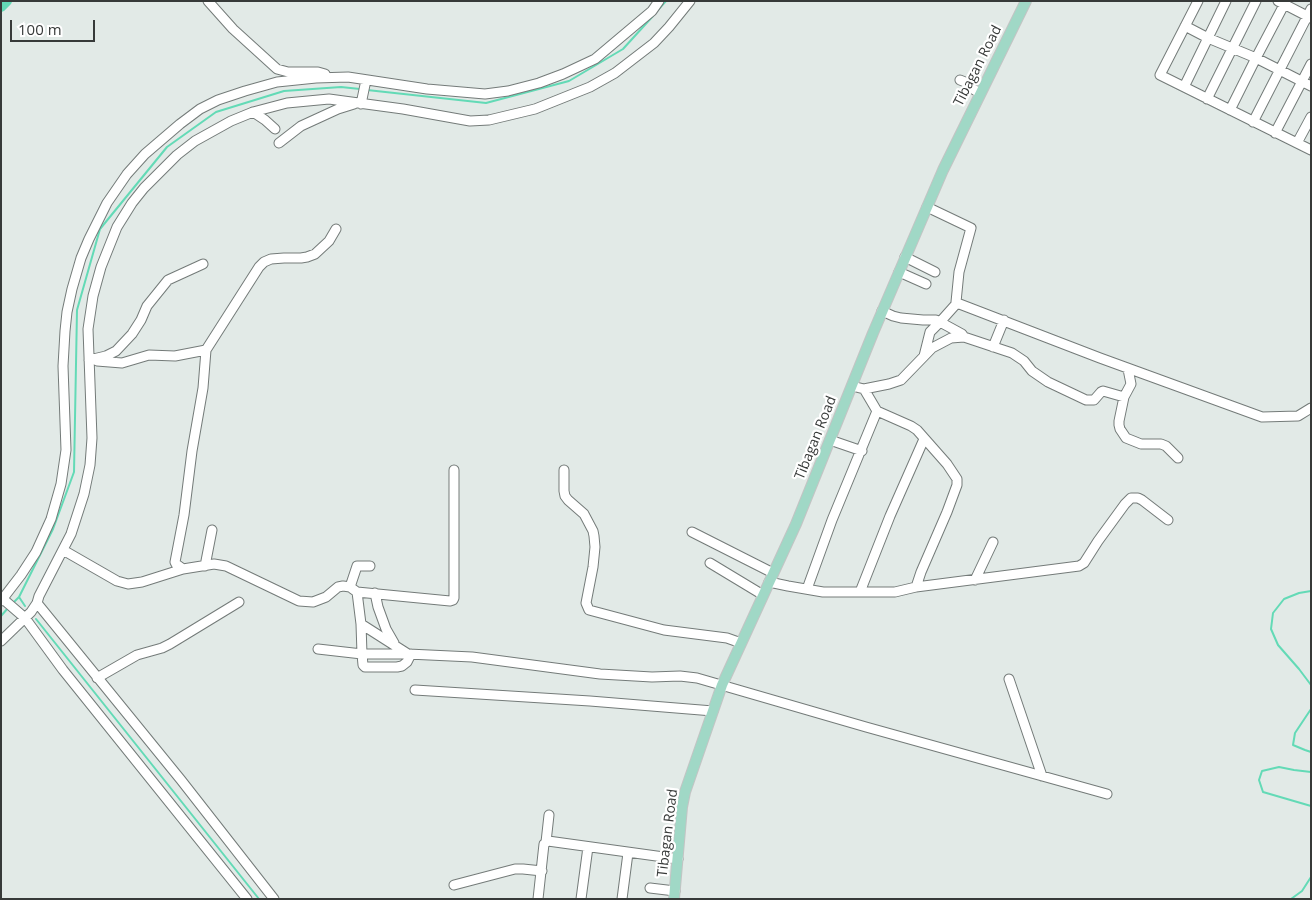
<!DOCTYPE html>
<style>
body{margin:0}
#map{position:relative;width:1312px;height:900px;overflow:hidden;background:#e2eae7;font-family:"Open Sans",sans-serif}
canvas{display:block}
.frame{position:absolute;inset:0;border:2px solid #373a39;pointer-events:none}
.scale{position:absolute;left:10px;top:20px;width:85px;height:22px;box-sizing:border-box;border:2px solid #373a39;border-top:0;padding-left:6px;font-size:15px;line-height:18px;white-space:nowrap;color:#373a39;-webkit-text-stroke:4px #fff;paint-order:stroke}
</style>
<div id="map">
<canvas width="1312" height="900"></canvas>
<div class="frame"></div>
<div class="scale">100 m</div>
</div>
<script>
const context = document.querySelector('canvas').getContext('2d');
context.lineJoin = 'round';
function poly(rows) {
  const path = new Path2D();
  for (const r of rows) {
    path.moveTo(r[0], r[1]);
    for (let i = 2; i < r.length; i += 2) path.lineTo(r[i], r[i + 1]);
  }
  return path;
}
function trace(path, color, width, dash) {
  context.strokeStyle = color;
  context.lineWidth = width;
  context.lineCap = dash ? 'butt' : 'round';
  context.setLineDash(dash || []);
  context.stroke(path);
}
function label(font, color, halo, rows, align = 'center') {
  context.font = font + ' "Open Sans",sans-serif';
  context.lineWidth = 4.5;
  context.setLineDash([]);
  context.textBaseline = 'middle';
  context.strokeStyle = halo;
  context.fillStyle = color;
  for (const [text, x, y, turn = 0] of rows) {
    context.save();
    context.translate(x, y);
    context.rotate((+turn || 0) * Math.PI / 180);
    context.textAlign = isNaN(turn) ? turn : align;
    if (halo) context.strokeText(text, 0, 0);
    context.fillText(text, 0, 0);
    context.restore();
  }
}
trace(poly([
 [656,12,666,1],
 [367,90,486,103,569,81,623,49,653,16],
 [1311,591,1299,593,1284,599,1273,613,1271,629,1278,645,1299,669,1311,685],
 [19,597,25,606],
 [13,603,19,597,53,529,74,472,77,310,100,229,167,147,216,112,284,91,341,87,360,89],
 [1,616,8,608],
 [36,619,259,899],
 [1311,709,1295,733,1293,745,1305,750,1311,752],
 [1311,772,1294,770,1279,767,1262,771,1259,780,1263,792,1311,806],
 [1291,899,1302,891,1311,877]
]), '#63dab6', 2);
trace(poly([
 [1,7,7,1]
]), '#63dab6', 10);
const minor = poly([
 [208,1,233,29,277,69,288,72,318,72,325,74],
 [1198,1,1160,75,1311,150],
 [1278,1,1311,18],
 [1185,26,1208,38,1256,58,1311,86],
 [960,80,965,82,971,88,980,93],
 [1184,87,1226,1],
 [1207,99,1256,1],
 [361,104,366,80],
 [1230,110,1256,58,1286,1],
 [253,112,265,120,275,129],
 [1253,122,1311,9],
 [1275,133,1311,64],
 [279,143,301,126,338,109,354,104],
 [1297,143,1311,117],
 [927,207,971,228,959,272,956,302,957,303,1100,358,1262,417,1298,416,1311,408],
 [905,257,935,272],
 [899,272,926,284],
 [882,311,893,316,901,318,923,320,936,320,940,322,957,303],
 [993,347,1004,320],
 [924,356,930,332,940,322,962,334,964,337],
 [89,360,106,356,116,351,132,334,141,320,147,306,168,280,203,264],
 [97,361,122,363,149,355,175,356,206,350],
 [1128,369,1131,384,1124,397,1119,421,1119,425,1120,429,1126,438,1141,444,1161,444,1166,446,1178,458],
 [852,386,864,389,889,384,901,380,932,348,951,338,964,337,1012,353,1024,361,1032,371,1048,382,1086,400,1094,400,1101,392,1103,391,1124,397],
 [864,389,877,411,911,426,917,430,947,464,957,479,957,485,947,512,921,572,916,587],
 [830,440,862,451],
 [564,470,564,491,565,496,568,500,584,514,593,531,594,536,595,547,593,567,586,603,589,610,664,630,727,638,741,643],
 [692,532,773,573],
 [63,550,117,581,128,584,142,582,183,569,214,564,226,566,299,601,313,602,326,597,338,587,343,586,350,587,357,592,361,624,408,654,472,657,600,674,652,677,680,676,697,678,866,727,1107,794],
 [710,563,763,595],
 [205,566,212,530],
 [183,569,176,564,175,562,184,515,192,451,203,388,206,350,259,267,264,262,271,259,284,258,301,258,307,257,315,254,329,241,336,229],
 [975,580,993,542],
 [769,582,788,586,823,592,895,592,916,587,1079,566,1084,563,1098,541,1125,504,1131,498,1138,498,1142,500,1168,520],
 [350,587,357,566,370,566],
 [807,589,832,520,877,411],
 [357,592,450,601,453,600,454,598,454,470],
 [860,592,890,516,924,439],
 [375,593,378,607,386,629,394,643],
 [3,599,25,618,63,670,247,899],
 [1,601,21,575,36,552,51,519,61,484,66,450,63,366,65,331,67,312,72,289,81,258,89,239,107,203,127,174,145,154,180,124,200,109,218,100,245,91,277,82,316,78,348,77,427,89,485,94,508,91,539,83,563,74,595,59,652,11,659,1],
 [37,603,181,780,274,899],
 [361,624,362,654,363,665,365,667,397,667,402,666,407,662,411,654],
 [1,641,31,612,37,603,39,596,71,534,84,494,90,465,92,438,88,329,93,296,101,267,117,227,132,203,144,188,177,155,195,141,231,121,253,112,287,103,329,99,403,109,470,121,489,120,535,109,590,87,615,73,654,43,669,27,690,1],
 [318,649,362,654,408,654],
 [97,678,137,655,162,648,170,644,239,602],
 [1009,679,1042,776],
 [415,690,590,701,713,711],
 [546,842,549,815],
 [454,885,515,869,523,869,542,871],
 [650,888,675,891],
 [538,899,544,844,548,841,678,859],
 [581,899,588,847],
 [622,899,628,853]
]);
const major = poly([
 [674,899,682,807,685,792,722,685,796,524,873,333,943,170,1026,1]
]);
trace(minor, '#747b79', 11);
trace(major, '#c3c4c4', 12);
trace(minor, '#fff', 9);
trace(major, '#a0d8c6', 10);
label('14px', '#373a39', '#fff', [
 ["Tibagan Road",978,66,-63],
 ["Tibagan Road",816,438,-68],
 ["Tibagan Road",668,833,-83]
]);
</script>
